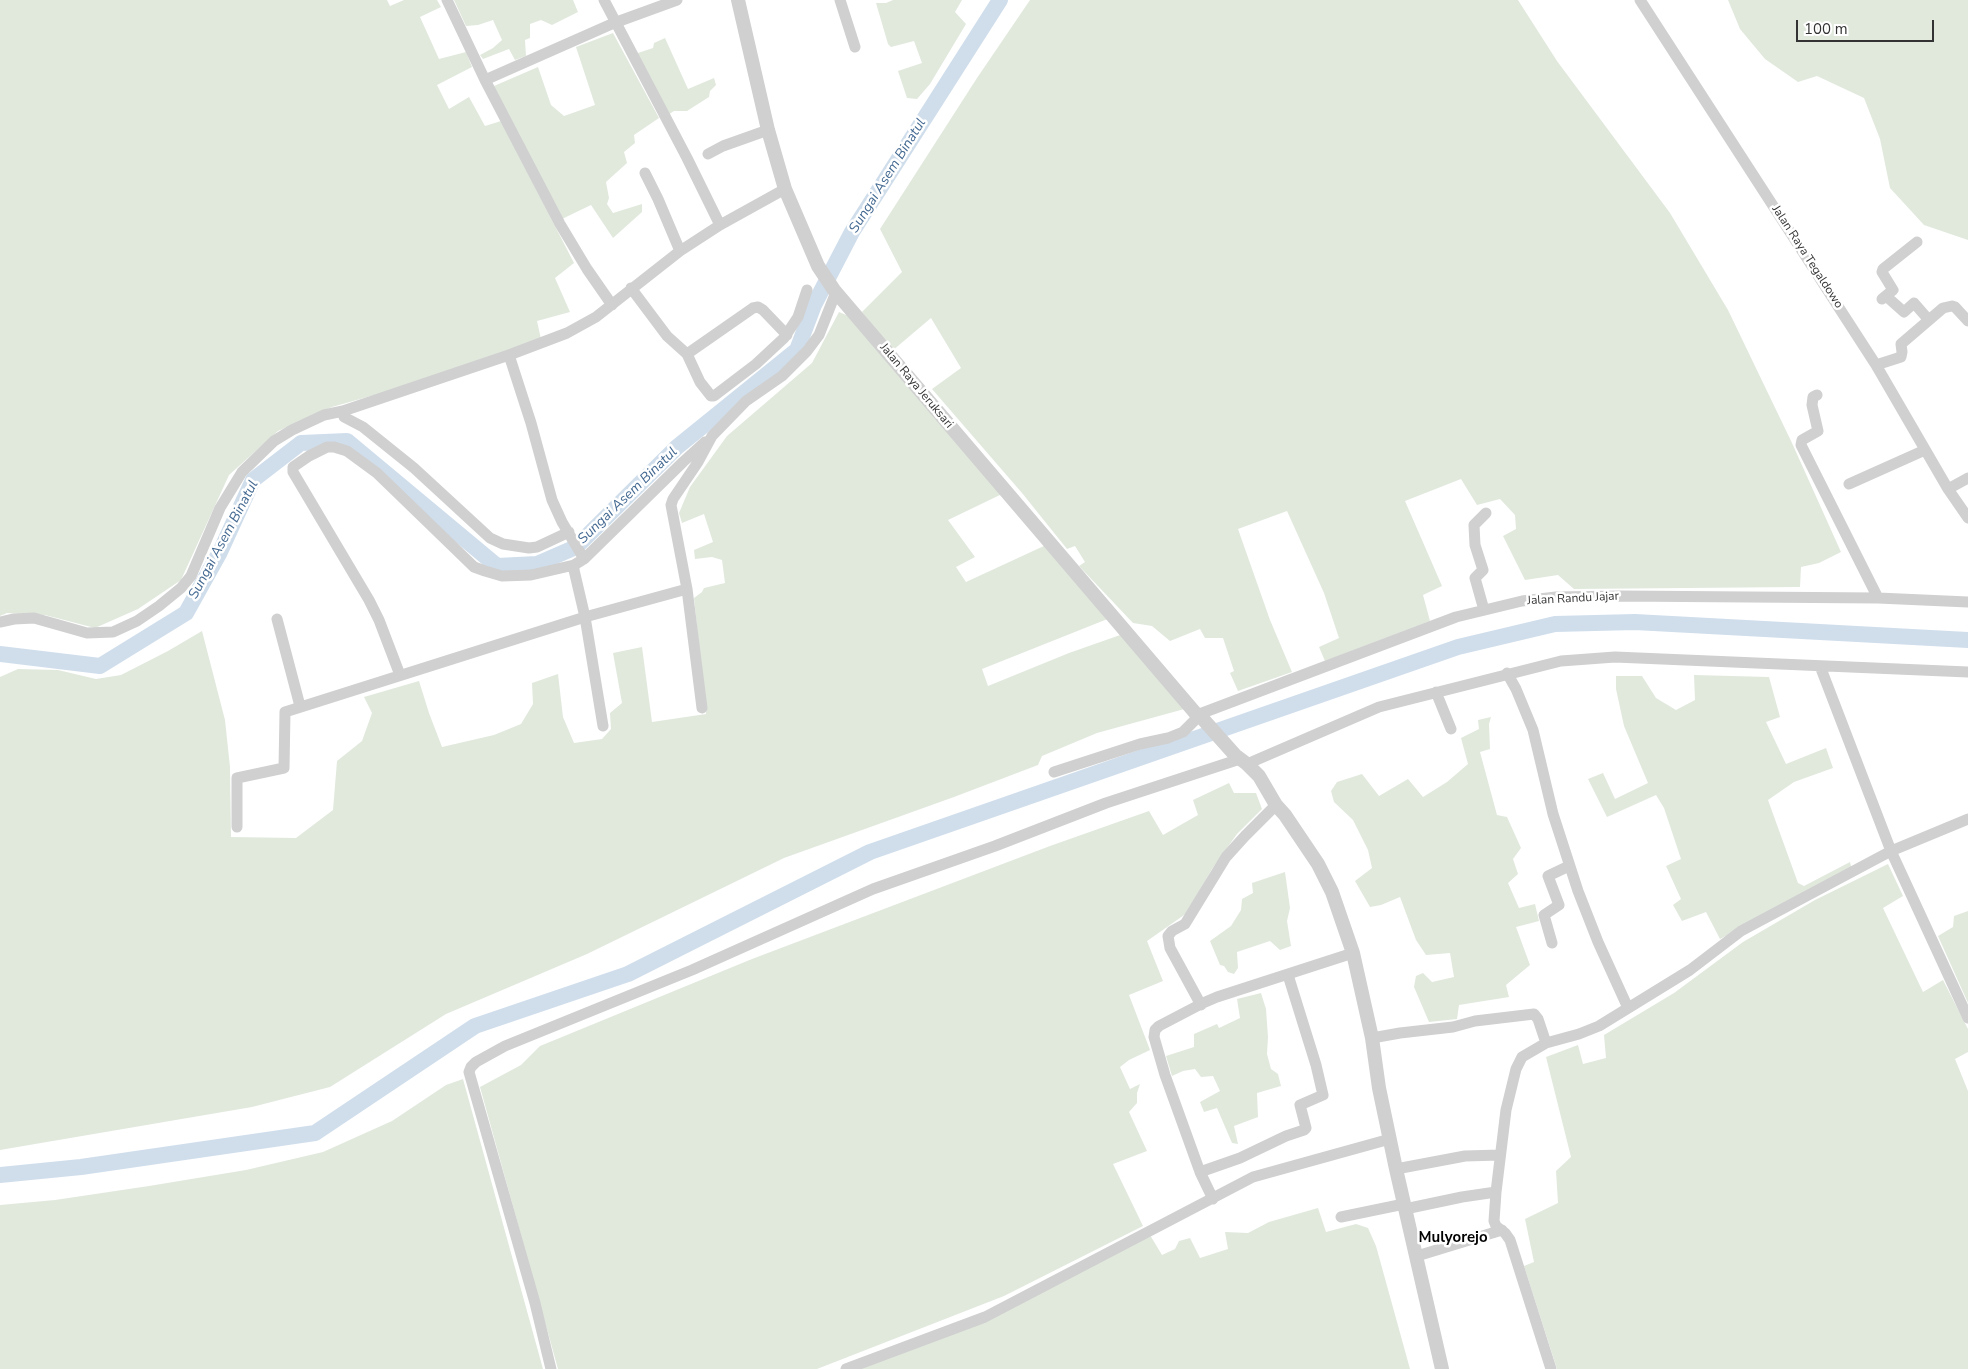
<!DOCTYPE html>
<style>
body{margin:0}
#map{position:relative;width:1968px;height:1369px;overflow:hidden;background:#fff;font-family:"Nunito Sans",sans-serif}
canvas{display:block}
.scale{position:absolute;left:1796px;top:20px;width:138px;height:22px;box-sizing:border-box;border:2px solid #333;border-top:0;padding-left:6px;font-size:15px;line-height:18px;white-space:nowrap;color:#333;-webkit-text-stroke:4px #fff;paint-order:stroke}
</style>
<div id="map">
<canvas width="1968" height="1369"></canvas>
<div class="scale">100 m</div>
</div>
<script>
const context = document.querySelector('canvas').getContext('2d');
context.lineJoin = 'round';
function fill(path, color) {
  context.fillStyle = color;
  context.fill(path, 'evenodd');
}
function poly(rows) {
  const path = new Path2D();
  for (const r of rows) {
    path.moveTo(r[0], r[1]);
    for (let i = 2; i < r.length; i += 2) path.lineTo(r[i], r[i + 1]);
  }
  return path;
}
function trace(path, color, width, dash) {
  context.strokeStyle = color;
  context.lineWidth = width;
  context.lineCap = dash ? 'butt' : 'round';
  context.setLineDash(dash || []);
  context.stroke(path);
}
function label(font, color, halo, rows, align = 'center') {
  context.font = font + ' "Nunito Sans",sans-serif';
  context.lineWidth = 5;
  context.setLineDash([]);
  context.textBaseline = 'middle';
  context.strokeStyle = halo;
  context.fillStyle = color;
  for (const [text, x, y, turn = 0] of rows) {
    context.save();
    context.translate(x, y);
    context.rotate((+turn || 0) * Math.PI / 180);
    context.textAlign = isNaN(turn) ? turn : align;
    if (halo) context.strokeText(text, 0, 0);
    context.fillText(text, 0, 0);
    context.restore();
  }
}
fill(poly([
 [0,0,387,0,390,6,404,0,437,0,441,7,420,17,439,59,466,52,472,67,437,85,449,109,469,97,485,126,501,121,574,263,555,278,570,312,537,321,541,339,406,386,332,407,278,431,229,475,181,580,138,609,95,628,45,615,7,613,0,616],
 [454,0,573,0,578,12,552,25,541,20,530,24,530,38,525,40,526,56,515,60,509,49,483,59,480,55,493,48,502,40,493,20,478,25,466,26],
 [893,0,962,0,955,12,966,24,930,84,917,99,907,98,898,71,922,63,914,41,891,47,888,44,876,3,886,3],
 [1030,0,1518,0,1557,61,1670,213,1728,310,1792,443,1841,552,1819,563,1801,567,1800,587,1574,589,1558,575,1525,580,1503,536,1516,529,1515,515,1500,499,1477,505,1461,479,1405,501,1442,586,1423,595,1430,621,1325,661,1319,647,1339,638,1324,593,1287,511,1238,529,1270,620,1292,672,1238,691,1230,673,1234,671,1223,638,1205,638,1200,629,1170,641,1152,626,1133,623,1079,566,1085,562,1075,546,1067,549,1022,493,932,389,961,368,931,318,892,351,862,312,902,272,880,229,977,78],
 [1728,0,1968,0,1968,240,1924,225,1890,188,1880,139,1864,98,1817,76,1798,82,1765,59,1740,29],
 [613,33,659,118,634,135,635,143,624,152,627,163,606,182,609,198,607,204,613,213,642,204,642,212,613,238,591,205,562,219,497,97,494,86,538,67,551,105,564,116,595,105,576,47],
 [665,38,688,89,714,78,716,85,710,91,709,97,687,111,674,111,668,115,635,54,653,48,654,43],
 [839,312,851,317,1002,494,948,520,975,557,956,567,966,582,1046,545,1110,618,982,669,988,686,1069,653,1123,634,1188,708,1097,733,1042,756,1038,765,954,797,784,858,587,954,446,1014,330,1087,252,1107,0,1150,0,677,18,669,58,670,96,679,121,675,168,651,202,631,225,720,230,767,231,837,296,838,333,810,337,761,362,741,372,713,364,697,419,681,429,713,442,747,494,735,521,724,533,704,532,683,558,674,563,717,574,743,602,739,611,729,610,713,622,703,613,653,642,647,652,722,706,714,694,598,702,592,704,588,725,583,722,560,712,557,695,559,694,550,713,542,704,514,682,523,679,513,690,487,727,436,812,363],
 [1694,675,1769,677,1780,717,1766,722,1786,764,1826,748,1833,768,1794,782,1768,800,1798,883,1804,886,1850,862,1852,870,1720,939,1706,912,1682,921,1673,905,1681,899,1666,866,1681,859,1664,808,1656,795,1607,817,1588,779,1603,773,1615,799,1648,783,1624,726,1616,689,1616,676,1642,676,1656,698,1676,710,1695,700],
 [1491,717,1489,724,1490,749,1480,752,1497,815,1507,817,1521,848,1513,859,1518,874,1508,883,1519,908,1535,904,1539,921,1516,927,1530,965,1506,985,1509,997,1459,1005,1457,1019,1429,1022,1414,987,1416,976,1423,973,1432,982,1454,977,1450,953,1426,955,1416,940,1400,897,1381,905,1370,907,1355,881,1372,868,1368,850,1353,820,1334,802,1331,791,1337,782,1362,774,1379,796,1408,779,1423,797,1447,782,1468,764,1461,738,1479,729,1478,720],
 [1229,783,1234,793,1256,793,1262,809,1237,834,1212,869,1187,913,1147,941,1163,981,1129,995,1150,1050,1129,1060,1120,1067,1130,1089,1140,1084,1137,1093,1137,1103,1129,1112,1147,1151,1113,1164,1143,1226,1004,1296,817,1369,558,1369,480,1087,521,1065,540,1046,752,959,1050,846,1149,811,1163,835,1198,815,1193,800],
 [1888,864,1903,896,1883,908,1923,992,1943,980,1968,1029,1968,1052,1955,1059,1968,1091,1968,1369,1557,1369,1524,1266,1534,1262,1525,1219,1558,1203,1556,1171,1571,1157,1546,1057,1578,1045,1583,1064,1606,1058,1604,1035,1674,993,1743,942,1815,900],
 [1285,872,1290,908,1287,921,1291,946,1280,950,1270,941,1237,952,1238,968,1234,974,1228,972,1224,966,1220,965,1210,941,1231,926,1241,910,1242,899,1253,893,1252,883],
 [1968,911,1968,1003,1938,936,1953,927,1954,916],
 [1261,993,1266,1009,1268,1037,1267,1054,1271,1069,1278,1074,1281,1086,1257,1093,1258,1117,1234,1126,1238,1144,1232,1143,1217,1108,1204,1112,1200,1102,1220,1091,1213,1076,1201,1077,1195,1069,1183,1071,1172,1076,1166,1056,1194,1047,1194,1034,1217,1024,1219,1028,1240,1018,1237,999],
 [463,1079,543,1369,0,1369,0,1205,55,1200,149,1186,246,1170,323,1152,392,1121,446,1085],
 [1318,1208,1326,1232,1356,1224,1368,1228,1376,1246,1410,1369,854,1369,926,1342,1150,1235,1162,1255,1175,1249,1179,1241,1190,1238,1200,1258,1228,1249,1225,1232,1248,1233,1269,1222]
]), '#e1e9dd');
trace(poly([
 [0,654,100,666,186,613,220,552,253,480,301,443,347,441,497,566,537,564,576,547,677,447,797,350,814,305,852,232,1000,0],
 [0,1175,81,1167,315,1133,475,1026,628,974,870,852,1458,647,1555,624,1635,622,1968,640]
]), '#d0deec', 16);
trace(poly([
 [447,0,485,80,560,224,587,269,612,305],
 [604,0,687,158,720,225],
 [840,0,855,47],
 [1640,0,1876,365,1948,489,1968,518],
 [485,80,614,23,677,0],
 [708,154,723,146,768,130],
 [645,173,658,199,680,251],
 [631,288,667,336,687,354,700,382,711,396,714,396,756,364,784,338,798,317,807,290],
 [1886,296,1904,312,1914,303,1928,319],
 [1882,299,1893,290,1882,272,1883,269,1917,242],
 [687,354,753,308,758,307,763,310,787,335],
 [509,355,531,423,552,500,562,522,584,559,574,565,574,570,585,617,603,726],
 [1876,365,1901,357,1902,352,1901,344,1943,308,1952,306,1955,307,1968,321],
 [1817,395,1813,397,1812,405,1818,431,1802,440,1801,445,1878,598],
 [1849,484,1925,450],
 [1948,489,1968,478],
 [569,532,537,547,529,548,503,544,490,538,414,468,363,427,344,417,343,411,509,355,567,333,596,317,680,251,720,225,785,189],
 [584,559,683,462,705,442],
 [1484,610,1475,578,1483,570,1475,545,1474,525,1486,513],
 [277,619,300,706],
 [0,622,14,619,34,618,87,633,113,632,137,621,159,606,181,588,191,576,220,508,242,472,274,441,292,430,324,415,343,411],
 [1820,666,1891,851,1968,1018],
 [1507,673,1516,689,1533,730,1553,814,1578,891,1598,942,1628,1008],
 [400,675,379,620,369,600,293,472,293,467,309,456,327,447,334,447,347,451,377,473,474,567,485,571,502,576,531,575,574,565],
 [1436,692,1451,729],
 [702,708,687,589,671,505,673,499,698,462,712,436,746,401,782,376,807,351,819,335,836,292],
 [1247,764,1379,707,1561,661,1615,657,1968,672],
 [1054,772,1140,744,1168,738,1183,732,1195,720,1197,715,1456,617,1522,601,1556,597,1619,596,1878,598,1968,602],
 [237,827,237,778,284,768,285,712,585,617,687,589],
 [1552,943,1544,915,1559,905,1548,876,1569,866],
 [1201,1005,1170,948,1168,936,1172,931,1185,924,1226,857,1245,836,1276,805],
 [1372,1038,1400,1033,1453,1027,1475,1021,1534,1014,1538,1019,1546,1043],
 [1396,1169,1465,1156,1500,1155],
 [1200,1172,1240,1158,1286,1136,1304,1130,1306,1128,1300,1105,1323,1095,1316,1065,1288,975],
 [1213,1199,1200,1172,1165,1075,1154,1037,1155,1030,1159,1026,1203,1003,1217,997,1353,953],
 [1405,1209,1462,1197,1496,1192],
 [1341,1217,1404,1204],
 [1417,1256,1502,1230],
 [551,1369,535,1303,469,1072,471,1067,476,1062,505,1046,692,970,873,889,995,846,1106,803,1240,759],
 [846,1369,985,1317,1253,1177,1390,1139],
 [1551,1369,1510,1240,1505,1233,1496,1226,1494,1221,1496,1192,1506,1110,1516,1069,1522,1057,1546,1043,1579,1034,1599,1026,1690,970,1741,931,1891,851,1968,819]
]), '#d0d0d0', 11);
trace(poly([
 [738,0,768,130,785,189,818,266,834,290,1197,715,1202,718,1235,755,1247,764,1259,776,1276,805,1285,815,1318,864,1332,892,1353,953,1372,1038,1379,1088,1396,1169,1442,1369]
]), '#d0d0d0', 14);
label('12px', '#333', '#fff', [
 ["Jalan Raya Tegaldowo",1807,257,57],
 ["Jalan Raya Jeruksari",916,386,50],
 ["Jalan Randu Jajar",1573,599,-3]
]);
label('italic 14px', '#446a92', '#fff', [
 ["Sungai Asem Binatul",888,176,-58],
 ["Sungai Asem Binatul",628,496,-44],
 ["Sungai Asem Binatul",224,540,-62]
]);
label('bold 15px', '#000', '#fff', [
 ["Mulyorejo",1453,1238]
]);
</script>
